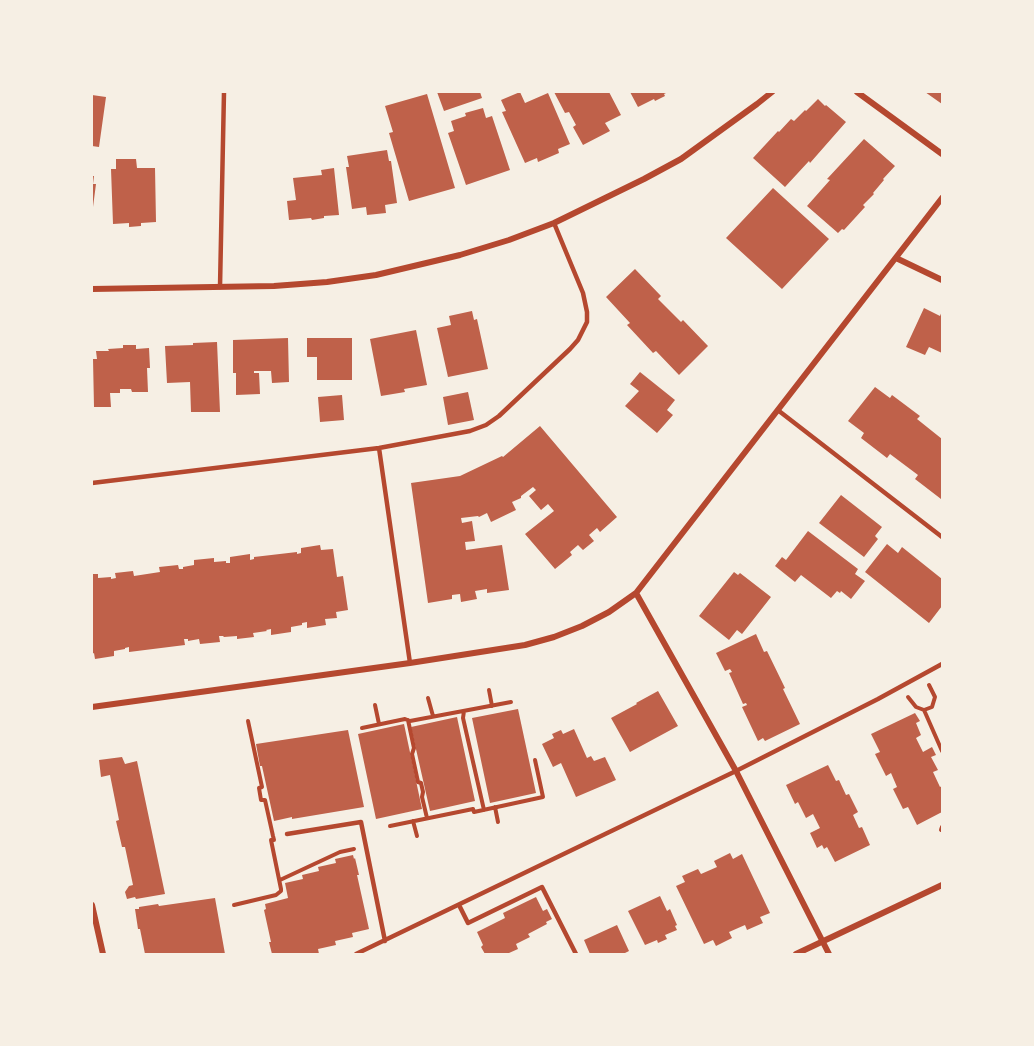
<!DOCTYPE html>
<style>
body{margin:0}
#map{position:relative;width:1034px;height:1046px;overflow:hidden;background:#f6efe4;font-family:Roboto,sans-serif}
canvas{display:block}
.frame{position:absolute;inset:0;border:93px solid #f6efe4;pointer-events:none}
</style>
<div id="map">
<canvas width="1034" height="1046"></canvas>
<div class="frame"></div>
</div>
<script>
const context = document.querySelector('canvas').getContext('2d');
context.lineJoin = 'round';
function fill(path, color) {
  context.fillStyle = color;
  context.fill(path, 'evenodd');
}
function poly(rows) {
  const path = new Path2D();
  for (const r of rows) {
    path.moveTo(r[0], r[1]);
    for (let i = 2; i < r.length; i += 2) path.lineTo(r[i], r[i + 1]);
  }
  return path;
}
function trace(path, color, width, dash) {
  context.strokeStyle = color;
  context.lineWidth = width;
  context.lineCap = dash ? 'butt' : 'round';
  context.setLineDash(dash || []);
  context.stroke(path);
}
fill(poly([
 [437,92,480,92,482,98,444,111],
 [520,92,525,103,548,93,570,144,558,149,559,153,538,162,537,158,525,163,502,112,506,111,501,100],
 [554,92,609,92,621,115,605,123,610,131,583,145,573,127,576,125,569,112,565,113],
 [630,92,668,92,664,94,665,96,655,101,654,99,638,107],
 [925,92,942,92,942,104],
 [427,94,455,188,409,201,389,133,393,132,385,106],
 [92,95,106,97,99,147,92,146],
 [818,99,825,106,826,105,846,122,810,163,809,161,785,187,753,158,778,131,779,132,791,119,794,121,805,110,806,111],
 [483,108,486,118,492,116,510,170,466,185,448,133,454,131,451,121,466,116,465,113],
 [864,139,895,166,883,179,884,180,873,193,874,194,863,205,865,207,844,230,842,229,838,233,807,206,830,180,827,179],
 [387,150,389,161,391,161,397,203,385,205,386,213,367,215,366,207,352,209,346,167,349,167,347,156],
 [116,159,136,159,137,168,155,168,156,222,141,223,141,226,129,227,129,223,113,224,111,169,116,169],
 [334,168,339,215,324,216,324,218,312,220,311,218,289,220,287,201,296,200,293,178,322,175,321,170],
 [92,176,94,176,93,184,96,184,93,207,92,207],
 [773,188,829,239,782,289,726,238],
 [635,269,661,296,658,299,681,322,683,320,708,346,679,375,656,351,653,353,627,325,630,323,606,297],
 [924,308,940,316,942,311,942,353,929,347,925,355,906,347],
 [472,311,474,320,477,319,488,369,448,377,437,328,451,325,449,316],
 [416,330,427,385,404,389,405,392,381,396,370,339],
 [288,338,289,382,272,383,271,371,254,371,254,373,259,373,260,394,236,395,236,373,233,373,233,340],
 [307,338,352,338,352,380,317,380,317,357,307,357],
 [217,342,220,412,191,412,190,382,167,383,165,346,193,345,193,343],
 [123,345,136,345,136,349,149,348,150,368,147,368,148,392,132,392,131,389,120,389,120,393,110,393,111,407,94,407,93,359,97,359,96,351,109,351,108,349,123,348],
 [640,372,675,400,667,410,673,415,657,433,625,406,639,391,630,384],
 [875,387,890,398,892,395,920,416,917,419,942,439,942,497,941,499,915,479,918,475,890,454,887,458,861,438,864,433,848,421],
 [468,392,474,420,448,425,443,397],
 [342,395,344,420,320,422,318,397],
 [540,426,617,517,600,532,597,528,589,535,594,541,583,550,578,545,570,552,572,555,555,569,525,534,554,511,548,504,541,510,529,496,536,490,533,487,521,496,521,498,512,502,516,510,491,522,487,513,479,517,478,516,461,518,462,523,472,521,475,541,465,542,466,550,502,545,509,590,487,593,487,589,475,591,477,599,461,602,460,594,452,595,452,599,428,603,411,483,460,476,502,456,503,457],
 [841,495,882,527,875,536,878,539,864,557,819,523],
 [808,531,858,569,855,574,865,581,851,599,841,591,840,593,837,591,831,598,801,575,795,582,775,566,782,557,786,560],
 [887,544,898,553,902,547,942,579,941,585,942,586,942,606,929,623,865,572],
 [320,545,321,550,333,549,337,577,343,576,348,610,336,612,337,618,325,619,326,625,307,628,307,622,302,623,302,625,291,627,291,632,271,635,271,629,266,630,267,631,253,633,254,637,237,639,237,636,224,637,223,636,219,636,220,642,200,644,199,639,188,641,188,639,184,639,185,645,129,652,129,647,125,648,125,649,114,651,114,656,95,659,94,653,92,654,92,574,98,574,98,578,111,577,111,579,116,578,115,573,133,571,134,576,160,572,159,567,178,565,179,569,183,569,183,567,194,565,194,560,214,558,214,562,226,561,226,563,230,563,230,557,250,554,250,560,254,559,254,557,297,552,297,554,301,553,301,548],
 [734,572,738,575,740,573,771,597,742,634,737,630,729,640,699,616],
 [756,634,764,652,767,651,785,688,783,689,800,724,765,741,763,738,758,741,742,707,747,705,746,703,743,704,729,673,732,672,730,669,725,671,716,653],
 [658,691,678,726,630,752,611,718,637,704,636,703],
 [518,709,536,793,490,803,472,718],
 [915,713,920,721,916,723,921,735,916,738,923,752,932,747,936,755,931,757,938,770,933,772,940,787,942,786,942,812,917,825,908,807,903,809,893,789,897,787,891,773,886,776,875,754,880,752,871,734],
 [457,717,475,801,430,811,411,727],
 [404,724,422,809,376,819,358,734],
 [574,729,587,758,591,756,594,761,605,757,616,780,576,797,561,763,553,767,542,744,554,738,552,734,561,730,563,734],
 [348,730,364,807,292,819,292,817,274,821,262,766,260,766,256,744],
 [122,757,125,764,137,761,165,894,136,899,135,897,127,899,125,892,129,886,133,885,125,847,122,847,116,821,119,820,110,775,101,777,99,760],
 [828,765,836,781,839,780,846,795,849,794,858,812,853,815,859,828,862,827,870,845,835,862,827,847,824,849,822,845,817,848,810,833,820,828,813,814,806,818,798,802,795,804,786,785],
 [730,853,733,859,742,854,770,913,760,917,763,923,747,930,745,925,729,932,732,938,716,946,713,940,704,944,676,886,685,882,682,876,698,869,701,874,717,867,714,861],
 [353,855,354,859,355,858,359,875,357,875,369,929,352,933,353,937,335,941,336,945,318,949,319,954,272,954,269,942,271,942,264,910,266,909,265,904,288,898,285,883,303,879,302,875,319,871,318,867,336,863,335,859],
 [660,896,667,911,670,909,677,925,675,926,677,930,665,935,667,939,658,943,657,940,645,945,628,911],
 [536,897,543,911,547,909,552,919,546,922,547,924,528,934,530,937,516,944,518,949,509,953,509,954,485,954,481,947,483,945,477,932,505,918,503,913],
 [215,898,225,954,145,954,140,929,138,929,135,909,139,909,139,907,158,904,159,906],
 [617,925,629,951,623,954,590,954,584,940]
]), '#bf614a');
trace(poly([
 [489,690,492,706],
 [908,697,916,707,924,710,942,751],
 [428,698,433,716],
 [375,705,379,724],
 [924,710,932,707,935,697,929,685],
 [464,711,463,718,484,810],
 [408,720,414,748,412,754,418,782,421,783,423,792,422,797,427,818],
 [362,728,405,719,410,721,511,702],
 [495,807,498,822],
 [413,821,417,836],
 [390,826,473,809,474,812,543,797,535,760],
 [941,830,942,827],
 [280,880,340,852,354,849],
 [234,905,276,895,281,891,281,889,271,840,274,840,273,836,265,800,261,800,259,788,262,787,248,721]
]), '#b5482f', 4);
trace(poly([
 [220,287,224,92],
 [779,411,942,537],
 [379,448,410,663],
 [92,483,379,448,470,431,486,425,499,416,570,349,578,340,587,322,587,312,583,293,554,223],
 [287,834,361,822,385,941],
 [459,905,468,923,542,887,576,954],
 [356,954,736,771,878,699,942,664]
]), '#b5482f', 4.5);
trace(poly([
 [857,92,942,154],
 [896,258,942,280],
 [92,289,274,286,327,282,376,275,460,255,509,240,554,223,644,179,681,159,757,104,772,92],
 [636,593,736,771,829,954],
 [92,707,410,663,525,645,554,637,582,626,609,612,636,593,942,198],
 [92,905,103,954],
 [796,954,942,885]
]), '#b5482f', 6);
</script>
